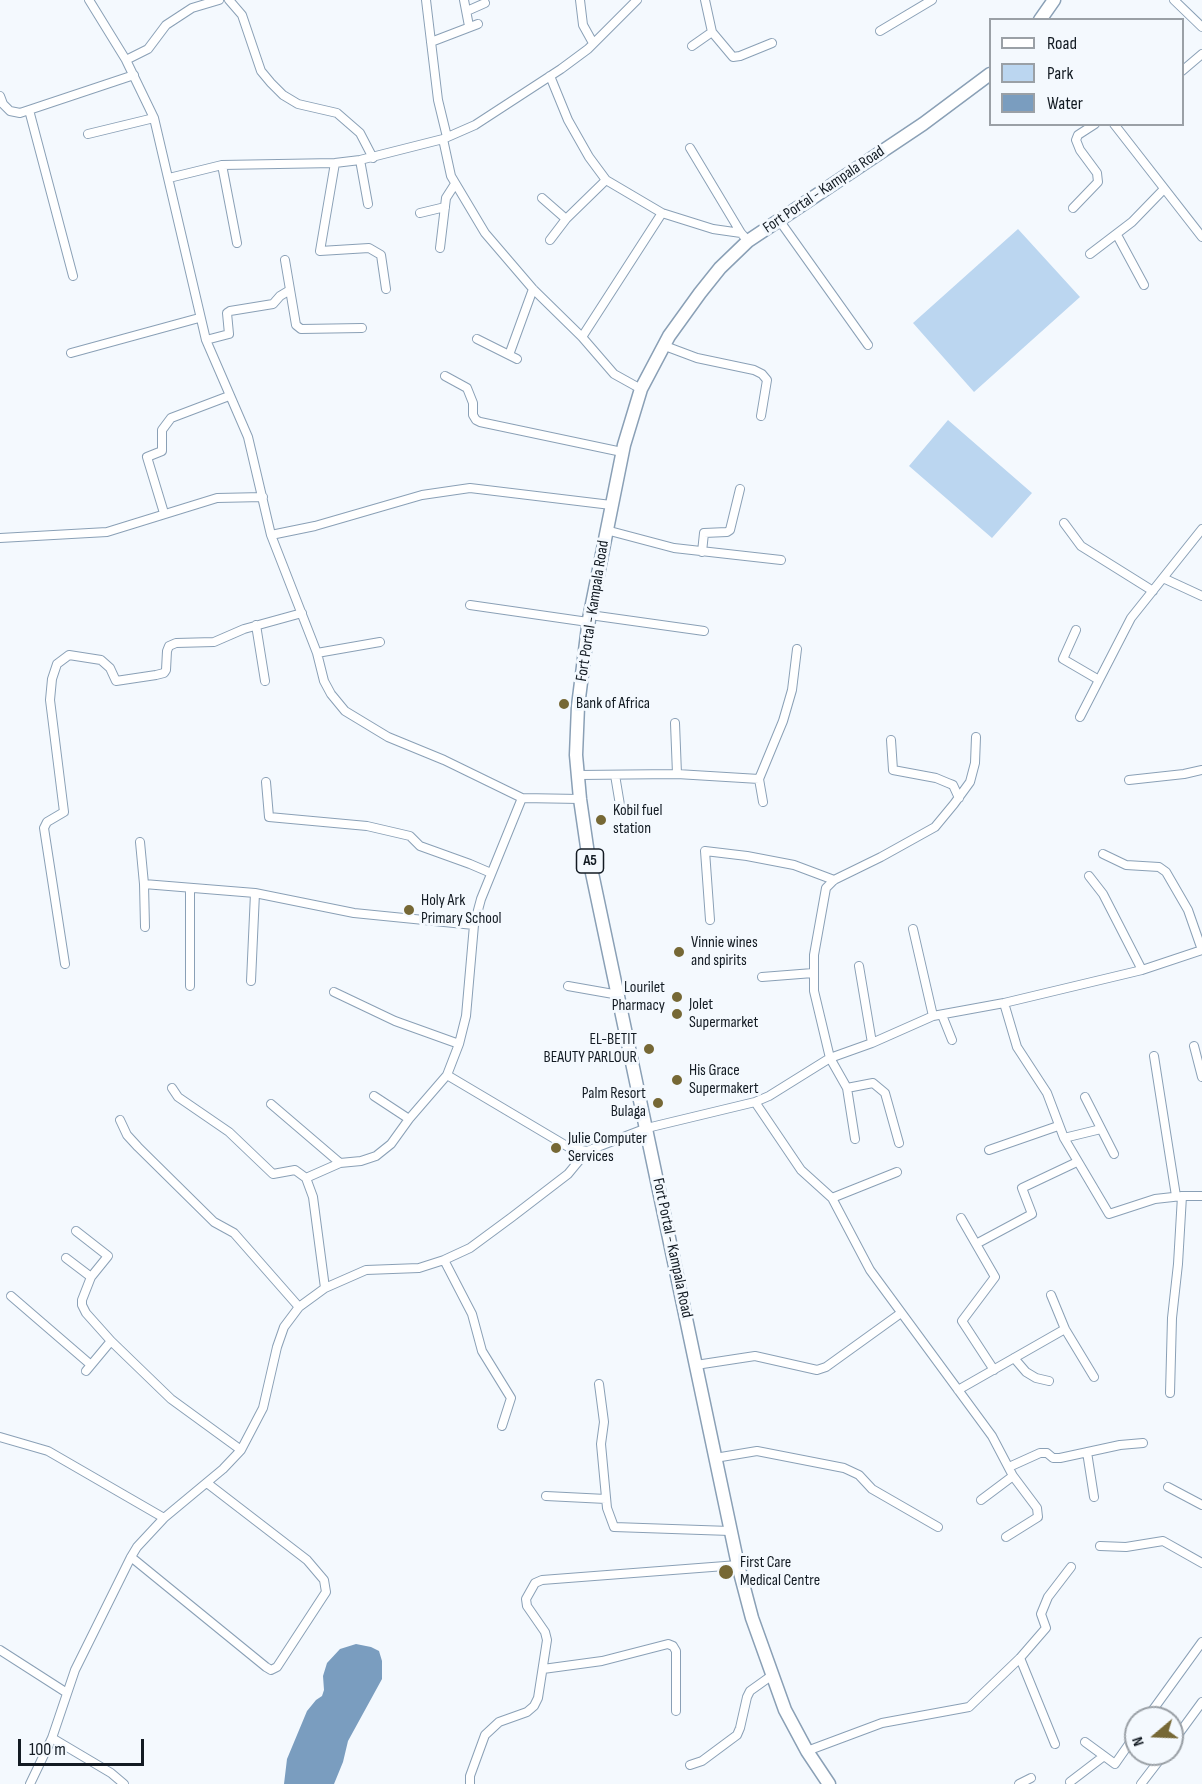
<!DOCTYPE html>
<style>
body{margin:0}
#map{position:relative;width:1202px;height:1784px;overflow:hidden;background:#f4f9fe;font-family:"Sofia Sans Condensed",sans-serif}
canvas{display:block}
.legend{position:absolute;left:989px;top:18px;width:195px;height:108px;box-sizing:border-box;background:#f4f9fe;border:2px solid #9aa0a6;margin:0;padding:8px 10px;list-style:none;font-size:18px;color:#131b23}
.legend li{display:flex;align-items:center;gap:12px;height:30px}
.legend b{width:30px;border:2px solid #9aa0a6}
.north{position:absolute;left:1124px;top:1706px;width:60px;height:60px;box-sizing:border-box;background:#f4f9fe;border:2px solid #9aa0a6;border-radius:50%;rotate:251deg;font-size:16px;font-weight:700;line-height:24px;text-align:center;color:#131b23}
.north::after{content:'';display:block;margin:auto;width:21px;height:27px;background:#766835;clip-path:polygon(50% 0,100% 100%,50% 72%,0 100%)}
.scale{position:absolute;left:18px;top:1739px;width:126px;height:27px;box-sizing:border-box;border:3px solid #131b23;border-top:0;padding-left:8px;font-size:18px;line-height:21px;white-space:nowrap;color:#131b23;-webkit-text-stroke:4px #f4f9fe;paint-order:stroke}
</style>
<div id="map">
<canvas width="1202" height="1784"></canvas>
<ul class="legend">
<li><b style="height:8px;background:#fff"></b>Road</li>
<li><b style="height:16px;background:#bbd6f0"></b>Park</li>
<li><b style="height:16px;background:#7a9dbf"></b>Water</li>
</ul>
<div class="north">N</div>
<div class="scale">100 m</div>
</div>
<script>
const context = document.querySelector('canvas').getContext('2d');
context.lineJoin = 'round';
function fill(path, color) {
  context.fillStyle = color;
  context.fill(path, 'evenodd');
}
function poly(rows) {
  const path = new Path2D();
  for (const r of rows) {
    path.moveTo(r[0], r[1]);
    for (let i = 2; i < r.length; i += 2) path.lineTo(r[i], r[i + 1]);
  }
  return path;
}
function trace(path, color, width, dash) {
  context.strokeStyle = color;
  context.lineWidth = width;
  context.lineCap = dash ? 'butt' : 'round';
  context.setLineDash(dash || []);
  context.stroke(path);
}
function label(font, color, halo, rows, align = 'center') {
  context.font = font + ' "Sofia Sans Condensed",sans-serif';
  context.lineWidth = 6;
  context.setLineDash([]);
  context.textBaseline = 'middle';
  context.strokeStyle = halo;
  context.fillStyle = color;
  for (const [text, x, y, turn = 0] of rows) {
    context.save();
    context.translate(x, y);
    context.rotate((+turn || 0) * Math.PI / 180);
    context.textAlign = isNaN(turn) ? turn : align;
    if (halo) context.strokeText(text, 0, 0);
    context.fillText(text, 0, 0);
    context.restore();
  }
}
fill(poly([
 [1018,229,1080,297,974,392,913,323],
 [948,420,1032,493,992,538,909,466]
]), '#bbd6f0');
fill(poly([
 [356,1644,371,1647,379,1651,382,1661,382,1679,348,1741,343,1762,334,1784,284,1784,287,1759,307,1711,316,1700,322,1696,324,1690,323,1676,327,1663,340,1649]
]), '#7a9dbf');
const street = poly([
 [89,0,126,60,154,118,206,340,248,437,271,535,317,653,324,681,331,694,345,711,388,737,444,760,522,798],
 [229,0,242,15,261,71,271,83,283,95,298,104,337,113,360,133,373,158],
 [426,0,438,100,447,137],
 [464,0,469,26],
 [580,0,583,25,593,43],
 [705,0,712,32,733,57,740,56,772,43],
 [1174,0,1202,27],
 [467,11,485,3],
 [880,31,932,0],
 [431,42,478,24],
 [692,46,712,32],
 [126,60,148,49,166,25,192,8,219,0],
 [1182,71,1202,54],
 [550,76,568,120,589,157,606,180,662,213,713,229,741,233,748,241],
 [0,96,3,104,10,111,20,113,134,75],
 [29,110,73,276],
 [1114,124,1202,237],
 [88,134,154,118],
 [443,139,451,176,485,233,533,289,582,337,614,374,641,389],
 [690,148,741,233],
 [360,160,368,204],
 [335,163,320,251,369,248,381,255,386,289],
 [222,165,237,243],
 [169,178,222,165,335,163,360,160,443,139,475,125,561,69,588,49,637,0],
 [542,198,566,219],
 [1073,208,1098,182,1097,173,1080,150,1076,140,1078,135,1095,124],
 [420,213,445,207],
 [779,220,868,345],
 [1117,235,1144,285],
 [550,240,566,219,606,180],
 [440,248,446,198,455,184],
 [1090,254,1132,222,1164,189],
 [285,260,296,325,301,329,362,328],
 [582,337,662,213],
 [477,339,517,359],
 [206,340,229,334,227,313,230,311,273,304,280,296,290,290],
 [665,346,697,358,754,370,762,374,767,380,761,416],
 [71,353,199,318],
 [509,355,533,289],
 [445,376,467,388,473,403,473,415,476,420,480,422,622,452],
 [164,513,147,457,162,451,162,430,171,418,229,396],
 [1064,523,1081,546,1153,591],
 [606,530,674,548,781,560],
 [271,535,315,526,422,495,470,488,611,505],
 [0,538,107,532,217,498,263,497],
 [702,552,704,533,727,532,730,530,740,489],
 [1163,578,1202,596],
 [470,605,588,622],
 [590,615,704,631],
 [256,625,265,681],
 [1076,630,1063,659,1099,680],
 [317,653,380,642],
 [1080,717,1131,618,1202,529],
 [675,723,677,774],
 [891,740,893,770,936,778,948,783,953,785,959,798],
 [579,775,677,774,759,779],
 [615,775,620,805],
 [1129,780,1184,774,1202,770],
 [266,782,269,817,367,826,410,836,420,846,470,864,491,873],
 [763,802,759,779,783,721,792,690,797,649],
 [140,842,144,884,145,927],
 [1103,854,1126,865,1159,867,1166,872,1188,910,1202,950],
 [1089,876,1103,894,1142,970],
 [144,884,255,893,354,913,474,925],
 [710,920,705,851,747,856,794,865,834,880],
 [913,929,933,1016],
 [65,964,44,828,47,822,64,812,50,700,52,679,57,664,69,655,101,660,110,668,116,681,156,675,164,673,166,670,167,651,169,646,176,643,214,642,244,629,302,613],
 [859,966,872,1043],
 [762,977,813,973],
 [251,981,255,893],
 [190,986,190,888],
 [568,986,619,995],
 [334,992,395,1021,459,1044],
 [1004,1003,1017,1047,1047,1093,1064,1138,1109,1214,1155,1199,1182,1196,1202,1196],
 [942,1015,952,1040],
 [1194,1046,1202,1077],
 [1154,1056,1176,1196],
 [447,1075,570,1148,587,1151],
 [172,1088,178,1097,229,1132,273,1174,295,1170,306,1178,313,1197,325,1288],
 [847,1088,873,1083,885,1093,899,1143],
 [374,1096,409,1119],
 [1085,1097,1114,1154],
 [755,1102,801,1170,832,1198,870,1270,992,1436,1013,1476,1037,1508,1038,1517,1006,1537],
 [271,1104,340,1163],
 [120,1120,127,1135,138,1147,214,1222,234,1233,299,1307],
 [1064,1138,1101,1129],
 [855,1139,847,1088,830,1058,814,991,814,955,826,888,834,880,881,857,935,827,954,804,970,782,975,763,976,737],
 [989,1150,1058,1126],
 [306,1178,340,1163,361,1161,376,1156,391,1144,409,1119,447,1075,459,1044,466,1016,474,925,481,899,522,798,580,799],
 [832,1198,897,1172],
 [961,1218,995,1277,962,1321,994,1370],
 [76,1231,108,1256,91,1277,82,1300,82,1305,86,1313,111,1341,171,1399,241,1450],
 [976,1244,1032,1214,1022,1188,1077,1162],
 [66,1258,91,1277],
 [444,1260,472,1314,482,1351,511,1398,502,1426],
 [1051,1295,1065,1329,1094,1377],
 [11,1296,91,1365],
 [1014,1358,1026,1372,1036,1378,1049,1381],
 [696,1365,755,1356,817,1370,826,1367,901,1313],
 [86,1371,111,1341],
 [599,1384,604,1422,601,1444,607,1508,614,1527,730,1531],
 [958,1390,1065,1329],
 [1170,1393,1172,1318,1178,1264,1182,1196],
 [0,1437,48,1451,164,1518],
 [1087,1452,1094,1497],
 [715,1458,757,1451,844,1468,859,1475,872,1489,938,1527],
 [1009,1467,1040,1453,1047,1453,1053,1458,1060,1458,1120,1445,1143,1443],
 [1168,1487,1202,1505],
 [546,1496,606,1499],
 [981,1500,1013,1476],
 [1100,1546,1126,1547,1163,1541,1202,1563],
 [131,1557,266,1667,271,1670,277,1667,326,1592,324,1580,307,1560,207,1483],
 [0,1650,67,1693],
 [1020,1658,1055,1744],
 [543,1669,602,1661,668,1644,673,1646,676,1651,676,1711],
 [1147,1718,1202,1642],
 [52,1738,111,1773,124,1784],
 [1085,1742,1115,1764,1136,1734],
 [1172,1743,1202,1702],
 [807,1751,882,1723,969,1707,1020,1658,1046,1628,1041,1614,1048,1597,1071,1567],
 [690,1765,702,1761,737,1735,740,1728,747,1697,750,1691,771,1676],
 [1070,1782,1104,1756],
 [30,1784,52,1738,75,1670,131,1557,137,1547,164,1518,223,1469,241,1450,263,1408,277,1347,284,1327,299,1307,325,1288,366,1270,419,1268,444,1260,470,1248,512,1217,568,1174,587,1151,647,1128,755,1102,769,1096,830,1058,872,1043,933,1016,1004,1003,1142,970,1202,950],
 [470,1784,470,1776,485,1735,499,1722,527,1712,534,1706,538,1698,547,1640,545,1632,527,1606,526,1599,535,1583,542,1580,738,1565],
 [1019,1784,1031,1778],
 [1141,1784,1164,1754]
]);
const primary = poly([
 [1040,20,1054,0],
 [829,1784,807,1751,785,1710,752,1618,738,1565,588,854,580,799,576,755,578,706,589,619,624,445,641,389,669,336,700,293,720,268,748,241,923,124,990,74]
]);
trace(street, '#8aa0b6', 10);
trace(primary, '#8aa0b6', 15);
trace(street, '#fff', 8);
trace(primary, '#fff', 12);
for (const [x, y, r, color] of [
 [564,704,6,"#766835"],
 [601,820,6,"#766835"],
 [409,910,6,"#766835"],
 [679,952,6,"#766835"],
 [677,997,6,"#766835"],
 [677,1014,6,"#766835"],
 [649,1049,6,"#766835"],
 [677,1080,6,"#766835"],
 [658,1103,6,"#766835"],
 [556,1148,6,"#766835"],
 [726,1572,8,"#766835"]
]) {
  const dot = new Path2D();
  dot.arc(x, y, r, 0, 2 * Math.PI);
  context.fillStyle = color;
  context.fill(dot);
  trace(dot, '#f4f9fe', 2);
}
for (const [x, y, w] of [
 [590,861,27]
]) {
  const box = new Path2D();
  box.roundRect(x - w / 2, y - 12, w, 24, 4.5);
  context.fillStyle = '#f4f9fe';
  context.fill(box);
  trace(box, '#131b23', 1.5);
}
label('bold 15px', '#131b23', null, [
 ["A5",590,861]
]);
label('16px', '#131b23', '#f4f9fe', [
 ["Fort Portal - Kampala Road",824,190,-34],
 ["Fort Portal - Kampala Road",593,611,-81],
 ["Fort Portal - Kampala Road",672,1248,78]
]);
label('16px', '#131b23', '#f4f9fe', [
 ["Bank of Africa",576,704],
 ["Kobil fuel",613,811],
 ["station",613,829],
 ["Holy Ark",421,901],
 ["Primary School",421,919],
 ["Vinnie wines",691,943],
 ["and spirits",691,961],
 ["Lourilet",665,988,"right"],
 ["Pharmacy",665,1006,"right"],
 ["Jolet",689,1005],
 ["Supermarket",689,1023],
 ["EL-BETIT",637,1040,"right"],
 ["BEAUTY PARLOUR",637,1058,"right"],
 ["His Grace",689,1071],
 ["Supermakert",689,1089],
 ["Palm Resort",646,1094,"right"],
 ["Bulaga",646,1112,"right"],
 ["Julie Computer",568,1139],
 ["Services",568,1157],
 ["First Care",740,1563],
 ["Medical Centre",740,1581]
], 'left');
</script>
